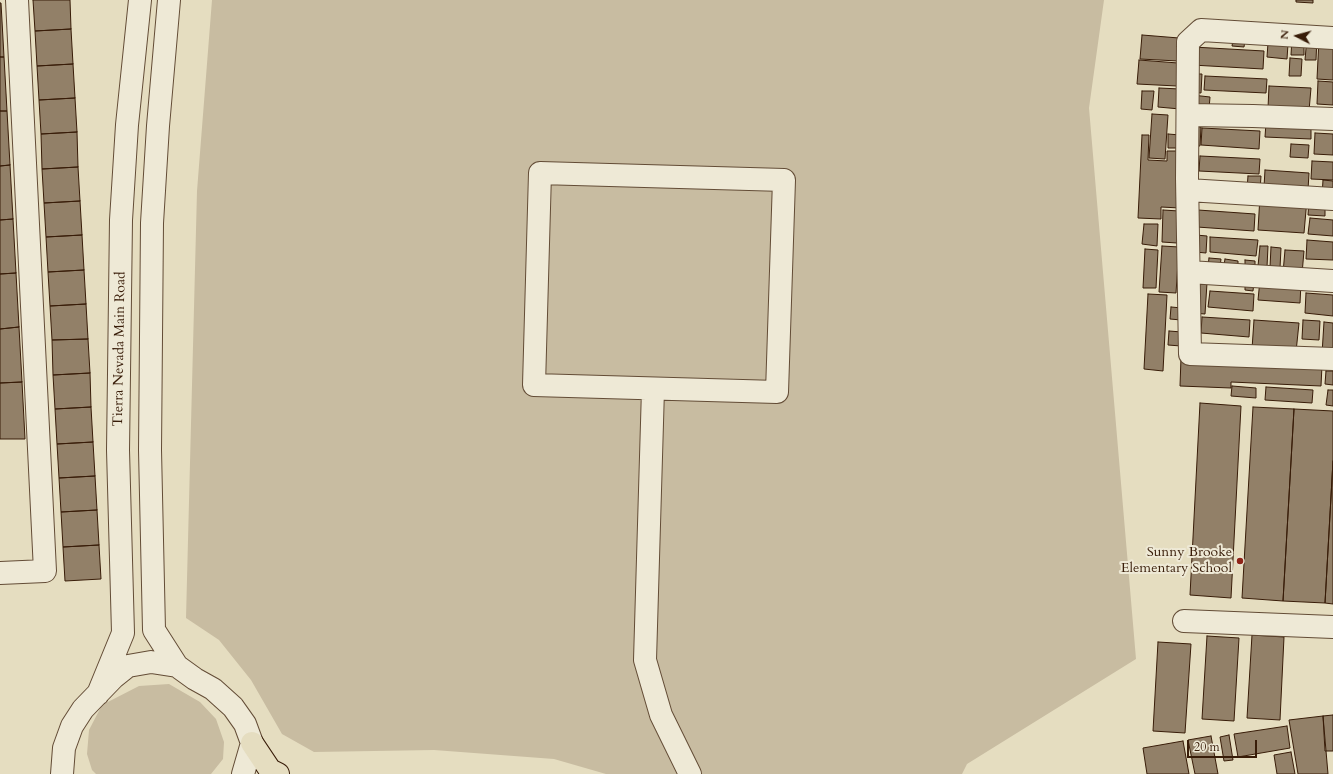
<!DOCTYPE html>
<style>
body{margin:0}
#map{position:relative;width:1333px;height:774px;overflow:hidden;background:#e5ddc0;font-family:Cardo,serif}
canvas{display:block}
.north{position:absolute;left:1277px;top:16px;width:40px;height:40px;-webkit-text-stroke:3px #eee9d6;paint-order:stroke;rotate:276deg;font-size:11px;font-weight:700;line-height:16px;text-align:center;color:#381c08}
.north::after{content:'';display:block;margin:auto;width:14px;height:18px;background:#381c08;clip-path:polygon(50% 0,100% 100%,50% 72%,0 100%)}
.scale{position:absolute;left:1187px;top:740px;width:70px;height:18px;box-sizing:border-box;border:2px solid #381c08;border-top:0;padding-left:5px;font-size:12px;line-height:14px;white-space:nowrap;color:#381c08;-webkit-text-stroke:3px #eee9d6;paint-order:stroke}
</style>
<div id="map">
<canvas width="1333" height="774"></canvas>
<div class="north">N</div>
<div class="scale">20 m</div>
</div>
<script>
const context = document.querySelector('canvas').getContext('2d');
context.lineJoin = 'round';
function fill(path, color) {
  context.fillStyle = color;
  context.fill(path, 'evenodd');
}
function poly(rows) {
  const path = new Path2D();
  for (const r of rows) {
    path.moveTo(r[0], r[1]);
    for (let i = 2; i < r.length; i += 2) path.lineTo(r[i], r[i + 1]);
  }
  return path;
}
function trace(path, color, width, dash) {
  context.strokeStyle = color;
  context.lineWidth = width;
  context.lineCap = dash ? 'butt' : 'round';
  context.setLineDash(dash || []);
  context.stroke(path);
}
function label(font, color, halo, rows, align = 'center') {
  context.font = font + ' Cardo,serif';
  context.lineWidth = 4;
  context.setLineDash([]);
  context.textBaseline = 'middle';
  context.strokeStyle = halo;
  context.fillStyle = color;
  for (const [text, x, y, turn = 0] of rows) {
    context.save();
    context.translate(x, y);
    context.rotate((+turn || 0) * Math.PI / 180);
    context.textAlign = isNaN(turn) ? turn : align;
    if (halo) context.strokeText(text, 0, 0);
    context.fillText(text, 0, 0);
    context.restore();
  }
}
fill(poly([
 [212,0,1104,0,1089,108,1136,659,967,764,962,774,606,774,554,759,434,750,314,752,282,734,251,680,219,640,186,618,197,191],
 [169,684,200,702,216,719,224,742,223,759,211,774,96,774,92,770,87,754,89,730,102,705,139,686]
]), '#c8bca1');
const building = poly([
 [33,0,70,0,71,29,35,31,33,0],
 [1296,0,1313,0,1313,3,1296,2,1296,0],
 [0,3,1,3,4,57,0,57,0,3],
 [71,29,73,64,37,66,35,31,71,29],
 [1142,35,1179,38,1178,61,1140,59,1142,35],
 [1307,37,1317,37,1316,60,1305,60,1307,37],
 [1292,38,1304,39,1304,55,1291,55,1292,38],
 [1319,39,1333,40,1333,80,1317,79,1319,39],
 [1233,40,1245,40,1244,47,1232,46,1233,40],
 [1268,43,1288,44,1287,59,1267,57,1268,43],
 [1193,47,1264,51,1263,69,1192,65,1193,47],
 [0,57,4,57,7,111,0,111,0,57],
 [1290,58,1302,59,1301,76,1289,76,1290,58],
 [1139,60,1178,63,1177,86,1137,84,1139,60],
 [73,64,75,98,39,100,37,66,73,64],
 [1192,74,1202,74,1201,93,1191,92,1192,74],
 [1205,76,1267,79,1266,93,1204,90,1205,76],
 [1318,81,1333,82,1333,105,1317,104,1318,81],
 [1269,86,1311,88,1309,111,1268,108,1269,86],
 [1159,88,1180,89,1180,109,1158,107,1159,88],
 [1142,91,1154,91,1152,110,1141,109,1142,91],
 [1192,95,1210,97,1209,109,1191,108,1192,95],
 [75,98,77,132,41,134,39,100,75,98],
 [0,111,7,111,10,165,0,166,0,111],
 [1152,114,1168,115,1165,159,1149,158,1152,114],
 [1266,123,1311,125,1311,139,1265,137,1266,123],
 [1190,126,1201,127,1200,146,1189,145,1190,126],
 [1202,128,1260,131,1259,149,1201,145,1202,128],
 [77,132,78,167,42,169,41,134,77,132],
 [1315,133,1333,134,1333,155,1314,154,1315,133],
 [1168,134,1180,135,1180,148,1168,148,1168,134],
 [1142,135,1149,135,1148,160,1167,161,1167,151,1182,151,1180,208,1161,207,1161,219,1138,218,1142,135],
 [1291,144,1309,145,1308,158,1290,157,1291,144],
 [1200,156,1260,159,1259,174,1199,171,1200,156],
 [1312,161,1333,162,1333,180,1311,179,1312,161],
 [10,165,13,219,0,220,0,166,10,165],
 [78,167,80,201,44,203,42,169,78,167],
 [1265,170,1309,173,1308,190,1264,187,1265,170],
 [1248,176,1261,176,1260,190,1247,189,1248,176],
 [1323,180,1333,181,1333,197,1322,196,1323,180],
 [1260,196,1307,199,1304,233,1258,230,1260,196],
 [80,201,82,235,46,237,44,203,80,201],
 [1309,201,1325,202,1325,216,1308,215,1309,201],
 [1163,210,1179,211,1177,243,1162,242,1163,210],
 [1198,210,1255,214,1254,231,1197,227,1198,210],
 [1310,218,1333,220,1333,236,1308,234,1310,218],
 [13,219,16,273,0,274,0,220,13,219],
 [1144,224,1158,224,1157,246,1142,244,1144,224],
 [82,235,84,270,48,272,46,237,82,235],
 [1196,235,1207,236,1206,253,1195,252,1196,235],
 [1210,237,1258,240,1256,256,1210,252,1210,237],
 [1307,240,1333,242,1333,260,1306,259,1307,240],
 [1162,246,1179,247,1176,293,1159,292,1162,246],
 [1260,246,1268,246,1267,267,1258,266,1260,246],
 [1271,247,1281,248,1280,268,1270,267,1271,247],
 [1145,249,1158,250,1156,288,1143,288,1145,249],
 [1285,250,1304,251,1302,274,1283,273,1285,250],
 [1209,258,1221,259,1220,267,1208,266,1209,258],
 [1225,259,1238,261,1238,266,1224,265,1225,259],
 [1245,260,1255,261,1255,269,1245,268,1245,260],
 [84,270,86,304,50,306,48,272,84,270],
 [16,273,19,327,0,329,0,274,16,273],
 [1260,280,1301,283,1300,303,1258,300,1260,280],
 [1245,281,1254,282,1253,291,1245,290,1245,281],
 [1195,283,1207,283,1205,314,1193,313,1195,283],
 [1210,291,1254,294,1253,311,1208,307,1210,291],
 [1306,293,1333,295,1333,316,1305,313,1306,293],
 [1148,294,1167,295,1163,371,1144,369,1148,294],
 [86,304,88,339,52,340,50,306,86,304],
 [1171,307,1182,308,1181,320,1170,319,1171,307],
 [1202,317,1250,320,1249,337,1201,333,1202,317],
 [1254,320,1299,323,1296,352,1252,349,1254,320],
 [1303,320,1320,321,1319,340,1302,339,1303,320],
 [1324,322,1333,323,1333,354,1322,354,1324,322],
 [19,327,22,382,0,383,0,329,19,327],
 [1169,331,1182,332,1181,346,1168,345,1169,331],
 [88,339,90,373,53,375,52,340,88,339],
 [1181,358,1322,365,1321,386,1231,382,1231,388,1180,386,1181,358],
 [1326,371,1333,371,1333,385,1325,384,1326,371],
 [90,373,91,407,55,409,53,375,90,373],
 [22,382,25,439,0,439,0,383,22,382],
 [1232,386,1256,388,1256,398,1231,396,1232,386],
 [1266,387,1313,390,1312,403,1265,400,1266,387],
 [1328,390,1333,390,1333,406,1326,405,1328,390],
 [1200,403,1241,406,1231,598,1190,595,1200,403],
 [91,407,93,442,57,444,55,409,91,407],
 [1253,407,1294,409,1283,601,1242,598,1253,407],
 [1294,409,1333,411,1333,461,1325,603,1283,601,1294,409],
 [93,442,95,476,59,478,57,444,93,442],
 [1333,461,1333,604,1325,603,1333,461],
 [95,476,97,510,61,512,59,478,95,476],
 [97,510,99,545,63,547,61,512,97,510],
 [99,545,101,579,65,581,63,547,99,545],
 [1252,635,1284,637,1280,720,1247,718,1252,635],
 [1207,636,1239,638,1234,721,1202,719,1207,636],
 [1158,642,1191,644,1185,733,1153,731,1158,642],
 [1333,715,1333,751,1325,751,1323,716,1333,715],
 [1323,716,1328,774,1298,774,1289,720,1323,716],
 [1287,726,1290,748,1238,757,1234,734,1287,726],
 [1229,735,1233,760,1224,761,1220,737,1229,735],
 [1211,736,1218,774,1195,774,1188,740,1211,736],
 [1183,741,1189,774,1147,774,1143,748,1183,741],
 [1291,752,1295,774,1277,774,1274,755,1291,752]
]);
fill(building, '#928068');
trace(building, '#381c08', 1);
const minor = poly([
 [169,0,158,126,152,223,150,450,154,630,177,666],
 [1333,38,1201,30,1188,42,1187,178,1190,354,1333,359],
 [1188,115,1253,116,1333,119],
 [540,173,784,180,777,392,534,385,540,173],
 [1188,190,1333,199],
 [1189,272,1333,281],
 [653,389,645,660,661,715,690,774],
 [0,573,45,571,17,0],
 [1184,621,1333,627],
 [98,694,123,633,118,450,121,220,127,125,140,0],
 [62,774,64,748,72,726,83,709,113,678,128,666,151,662,177,666,195,679,213,689,233,707,245,724,252,743,243,774]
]);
const major = poly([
 [252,743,270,770,278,774]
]);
trace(minor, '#634c36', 24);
trace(major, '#381c08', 24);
trace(minor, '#eee9d6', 22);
trace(major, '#e5ddc0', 22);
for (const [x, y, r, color] of [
 [1240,561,4,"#8f2418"]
]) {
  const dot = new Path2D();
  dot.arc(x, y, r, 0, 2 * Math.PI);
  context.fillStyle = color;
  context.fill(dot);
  trace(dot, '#eee9d6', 1.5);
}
label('14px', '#381c08', '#eee9d6', [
 ["Tierra Nevada Main Road",120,349,-89]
]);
label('14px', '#381c08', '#eee9d6', [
 ["Sunny Brooke",1232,553],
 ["Elementary School",1232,569]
], 'right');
</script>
